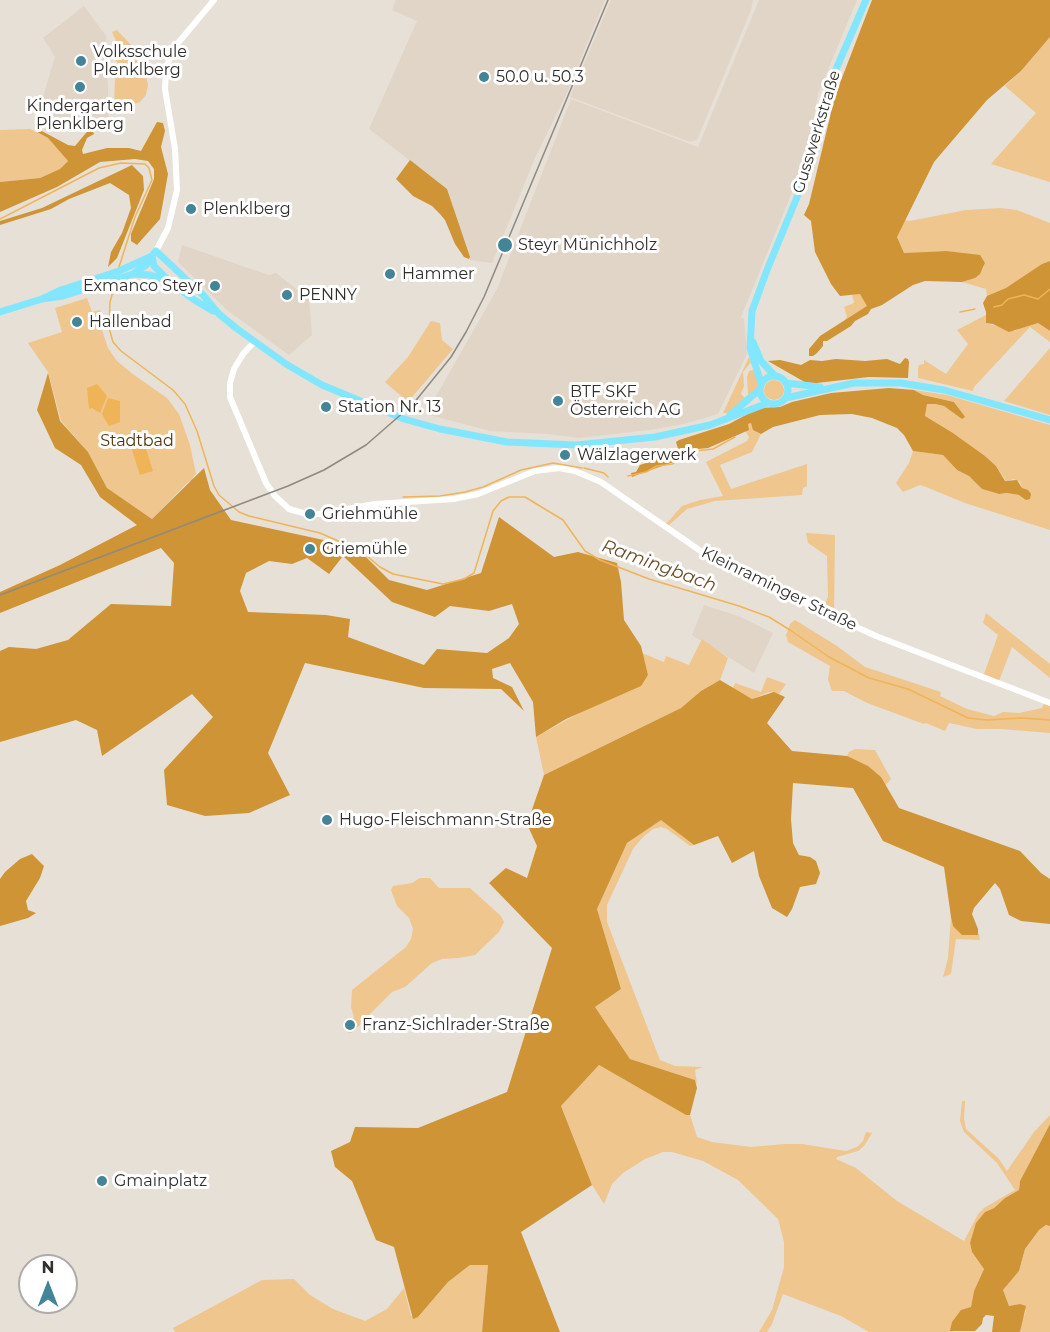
<!DOCTYPE html>
<meta charset="utf-8">
<style>
body{margin:0}
#map{position:relative;width:1050px;height:1332px;overflow:hidden;background:#e7e0d7;font-family:Montserrat,sans-serif}
canvas{display:block}
.north{position:absolute;left:18px;top:1254px;width:60px;height:60px;box-sizing:border-box;background:#fff;border:2px solid #adacab;border-radius:50%;rotate:0deg;font-size:16px;font-weight:700;line-height:24px;text-align:center;color:#322f2c}
.north::after{content:'';display:block;margin:auto;width:21px;height:27px;background:#438497;clip-path:polygon(50% 0,100% 100%,50% 72%,0 100%)}
</style>
<div id="map">
<canvas width="1050" height="1332"></canvas>
<div class="north">N</div>
</div>
<script>
const context = document.querySelector('canvas').getContext('2d');
context.lineJoin = 'round';
function fill(path, color) {
  context.fillStyle = color;
  context.fill(path, 'evenodd');
}
function poly(rows) {
  const path = new Path2D();
  for (const r of rows) {
    if (r.length === 3) {
      path.moveTo(r[0] + r[2], r[1]);
      path.arc(r[0], r[1], r[2], 0, 2 * Math.PI);
      continue;
    }
    path.moveTo(r[0], r[1]);
    for (let i = 2; i < r.length; i += 2) path.lineTo(r[i], r[i + 1]);
  }
  return path;
}
function trace(path, color, width, dash) {
  context.strokeStyle = color;
  context.lineWidth = width;
  context.lineCap = dash ? 'butt' : 'round';
  context.setLineDash(dash || []);
  context.stroke(path);
}
function label(font, color, halo, rows, align = 'center') {
  context.font = font + ' Montserrat,sans-serif';
  context.lineWidth = 6;
  context.setLineDash([]);
  context.textBaseline = 'middle';
  context.strokeStyle = halo;
  context.fillStyle = color;
  for (const [text, x, y, turn = 0] of rows) {
    context.save();
    context.translate(x, y);
    context.rotate((+turn || 0) * Math.PI / 180);
    context.textAlign = isNaN(turn) ? turn : align;
    if (halo) context.strokeText(text, 0, 0);
    context.fillText(text, 0, 0);
    context.restore();
  }
}
fill(poly([
 [396,0,605,0,566,95,535,158,492,263,470,260,447,189,369,129,417,21,392,10],
 [611,0,753,0,751,10,697,140,690,142,570,97],
 [759,0,857,0,818,94,806,158,741,317,744,319,747,354,718,414,684,424,650,430,579,438,548,434,490,431,426,414,497,289,571,99,698,147],
 [84,6,106,36,109,117,97,122,62,120,39,110,55,57,43,38],
 [182,245,248,268,269,275,276,273,309,299,312,335,289,355,227,310,178,262],
 [704,605,741,617,773,633,754,673,692,635]
]), '#e0d5c6');
fill(poly([
 [117,30,131,45,144,66,148,85,146,95,140,102,114,111,115,76,120,75,120,65,116,61,116,41,112,32],
 [1050,37,1050,182,991,164,1036,113,1005,86,1021,71],
 [30,129,48,138,68,161,60,169,40,178,0,182,0,130],
 [1000,208,1017,210,1050,223,1050,261,1042,264,1015,283,993,295,987,296,986,289,962,282,975,278,983,269,985,263,946,251,904,253,897,237,904,220,910,221,966,210],
 [860,293,868,306,843,322,847,317,844,307,854,303,852,295],
 [87,298,92,312,100,310,102,330,108,348,117,361,134,375,167,398,179,414,190,445,196,474,193,477,194,481,188,482,152,519,107,488,88,452,61,421,48,372,28,343,62,332,55,308],
 [986,315,986,323,1015,331,1023,326,1038,323,1050,331,1050,342,1030,327,974,387,973,391,918,378,918,369,919,365,924,364,924,360,946,374,968,344,957,330],
 [431,321,440,323,442,340,453,349,408,402,385,382,408,357],
 [1050,348,1050,415,1004,401],
 [749,357,751,362,743,372,744,386,741,394,745,398,748,395,747,377,749,371,753,370,755,371,758,382,757,388,752,395,728,413,723,413],
 [774,390,10],
 [914,390,947,395,1050,425,1050,530,965,503,926,487,920,485,903,492,896,483,909,463,913,451,943,455,957,470,969,476,982,489,999,494,1007,493,1019,495,1022,488,1020,482,1014,479,1006,481,996,466,985,456,953,433,925,416,927,403,935,404,944,406,963,419,963,414,954,402,923,395],
 [751,423,758,433,761,434,752,452,720,465,731,489,807,464,807,486,803,488,802,495,715,501,687,509,669,525,666,524,682,506,700,500,723,496,706,462,747,441,749,437,745,430,748,424],
 [806,533,835,535,834,614,831,613,829,608,824,606,828,597,827,556,808,543],
 [986,613,1050,664,1050,678,1012,647,999,681,984,674,998,635,983,623],
 [795,620,837,646,865,667,941,692,940,696,967,709,994,716,1003,712,1019,713,1042,708,1044,704,1050,706,1050,733,1001,729,977,729,949,723,945,731,926,723,924,724,867,703,844,691,832,691,828,679,830,666,788,642,786,635,790,624],
 [702,639,728,658,720,680,701,691,681,708,544,775,536,737,648,675,642,653,664,662,666,656,689,665],
 [767,677,786,684,779,694,769,692,752,699,733,688,735,683,761,692],
 [855,749,875,750,891,779,885,786,881,777,847,756,849,752],
 [661,819,694,845,690,846,667,829,661,827,653,829,643,837,633,849,607,905,607,922,660,1060,675,1066,703,1067,695,1070,697,1084,695,1080,630,1059,595,1007,621,989,597,909,627,843],
 [420,878,430,878,439,888,470,888,501,916,504,922,499,932,475,955,458,958,442,959,432,963,405,987,392,992,370,1014,366,1020,351,1033,347,1032,351,1028,354,1017,351,1007,352,990,406,947,411,939,413,929,409,918,397,906,391,890,393,886,412,883],
 [951,917,953,926,962,932,978,935,979,933,980,940,956,939,951,974,943,977,948,958],
 [599,1065,686,1115,690,1115,697,1137,712,1142,751,1147,785,1144,802,1144,846,1151,857,1147,863,1141,866,1132,872,1133,864,1146,858,1151,837,1157,836,1159,856,1168,897,1201,964,1241,978,1214,984,1208,1015,1190,997,1163,964,1132,960,1121,962,1101,965,1101,964,1119,966,1129,999,1159,1007,1171,1034,1132,1050,1115,1050,1124,1020,1181,1019,1190,1005,1198,994,1208,985,1212,970,1243,972,1252,984,1269,974,1291,971,1307,950,1331,954,1332,869,1332,841,1316,783,1294,772,1324,767,1332,759,1332,772,1310,784,1267,784,1242,778,1219,738,1180,703,1161,672,1152,663,1152,645,1159,623,1173,612,1184,604,1204,592,1185,561,1106],
 [1047,1225,1050,1226,1050,1332,1020,1332,1022,1320,1026,1311,1020,1304,1009,1306,1003,1290,1019,1271,1025,1249,1039,1230],
 [470,1265,488,1265,482,1332,175,1332,173,1328,262,1280,294,1279,310,1295,333,1309,365,1321,387,1309,404,1288,411,1316,418,1317,448,1282]
]), '#efc68d');
fill(poly([
 [872,0,1050,0,1050,37,1021,71,987,100,934,162,897,237,904,253,946,251,980,255,985,263,980,274,975,278,962,282,925,281,913,285,882,305,871,309,868,314,855,321,851,326,827,341,823,341,823,346,817,353,813,356,809,356,809,349,820,336,867,306,860,294,840,296,831,284,815,252,811,221,804,215,809,204,835,96],
 [157,122,163,123,165,131,161,147,168,174,160,219,137,245,131,241,131,234,154,179,154,169,148,161,135,159,100,162,57,187,0,212,0,182,40,178,60,169,68,161,48,138,37,132,38,129,68,145,75,146,91,127,94,134,87,138,82,150,83,154,107,148,129,148,141,151],
 [410,160,447,189,470,257,469,259,464,257,455,244,445,220,440,214,432,206,413,196,396,179],
 [132,165,143,176,144,190,117,258,108,267,111,252,122,233,131,208,129,195,110,183,69,199,51,209,0,225,0,221,42,208],
 [1050,261,1050,331,1038,323,1009,332,993,324,986,323,986,312,983,303,987,296,1006,288,1042,264],
 [905,358,908,359,909,362,908,378,869,377,808,384,768,361,780,360,801,365,810,360,822,361,836,359,865,361,887,359,900,364],
 [48,373,60,421,88,452,107,488,152,519,204,468,210,490,231,520,356,547,389,580,427,590,481,573,499,517,554,557,578,552,617,563,621,582,624,620,641,646,648,675,641,686,566,719,536,737,533,702,510,663,492,669,493,678,512,687,524,711,501,689,424,688,305,663,268,753,290,795,249,813,205,816,167,805,164,770,213,717,192,694,102,756,97,730,76,720,0,742,0,651,9,647,36,649,68,640,111,604,171,606,174,563,161,548,0,613,0,592,60,565,137,525,100,497,81,465,55,448,37,410],
 [343,556,392,602,435,617,450,606,489,611,512,604,519,624,509,638,487,653,437,649,424,665,348,637,350,619,326,615,248,612,240,591,246,573,269,561,292,564,307,558,329,574],
 [889,388,914,390,923,395,954,402,963,414,965,417,962,419,944,406,935,404,927,404,925,416,953,433,985,456,996,466,1005,481,1017,480,1022,488,1028,490,1031,494,1030,499,1026,500,1019,495,1007,493,999,494,982,489,969,476,957,470,943,455,913,451,904,435,897,428,872,418,852,414,820,415,773,427,761,434,753,430,751,423,748,424,749,430,708,448,698,449,671,463,642,473,632,477,631,473,636,472,640,465,679,452,676,442,679,440,729,424,759,408,780,407,792,402,831,393],
 [720,680,752,699,774,692,785,697,767,723,792,751,847,756,868,766,881,777,899,808,1020,851,1041,873,1050,879,1050,924,1021,921,1009,915,1000,889,995,883,974,908,972,914,978,929,978,935,962,935,953,926,951,917,944,867,883,841,853,788,793,783,791,819,793,843,799,855,810,857,816,861,820,873,816,884,800,887,792,909,787,917,772,908,759,876,754,851,732,863,718,836,694,845,661,820,627,843,597,909,621,989,595,1007,630,1059,695,1080,697,1088,690,1115,686,1115,599,1065,561,1106,592,1185,521,1232,560,1332,482,1332,488,1265,470,1265,448,1282,418,1317,413,1319,394,1247,376,1240,352,1181,335,1167,331,1151,350,1142,355,1127,418,1128,507,1092,552,948,489,883,506,868,527,878,537,846,527,824,544,775,681,708,701,691],
 [32,854,44,866,40,878,26,901,28,910,36,913,28,918,0,926,0,879,5,872,20,859],
 [1050,1124,1050,1226,1046,1225,1039,1230,1025,1249,1019,1271,1003,1290,1009,1306,1020,1304,1026,1306,1020,1332,992,1332,994,1316,986,1315,983,1318,982,1324,975,1331,950,1331,952,1322,961,1310,971,1307,974,1291,984,1269,972,1252,970,1243,976,1223,985,1212,994,1208,1005,1198,1019,1190,1020,1181]
]), '#ce9435');
fill(poly([
 [97,384,107,396,100,413,92,408,89,409,87,388],
 [108,398,120,401,120,422,109,426,102,414],
 [140,430,153,471,140,475,127,434]
]), '#f0b458');
trace(poly([
 [0,219,99,168,121,163,145,164,149,168,152,180,135,217,119,267],
 [115,284,110,302,109,328,113,342,121,351,173,390,185,404,197,431,214,486,219,495,239,512,249,516,320,533,361,551,380,567,393,574,443,584,464,579,474,573,493,511,501,501,509,497,525,497,563,520,585,551,600,560,649,579,739,606,769,617,790,630,829,657,869,678,908,689,968,718,987,720,1021,718,1050,720],
 [994,307,1002,305,1008,299,1024,295,1038,299,1050,289],
 [960,312,975,309],
 [584,468,604,473,608,477],
 [628,476,646,472,657,466,672,464,695,451,713,449,735,437],
 [403,497,440,496,465,492,483,487,521,470,553,463,582,468]
]), '#f0b458', 1.5);
trace(poly([
 [156,251,168,228,177,190,175,149,165,89,166,68,173,49,214,0],
 [254,342,243,354,234,369,230,383,230,397,266,483,275,496,289,509,303,513,319,514,375,504,454,499,478,494,535,471,559,468,575,471,601,482,702,552,770,587,876,636,1050,703]
]), '#fff', 6);
trace(poly([
 [152,256,154,266,166,278],
 [133,274,150,275,168,281,196,301,213,311],
 [42,299,61,290,119,271,152,256,156,251,203,295,219,314,236,328,286,364,322,385,404,419,440,429,507,442,577,445,655,437,710,425,768,403],
 [0,312,42,299,63,296,133,274,146,265,152,256],
 [753,342,761,361,775,376],
 [774,390,14],
 [761,383,750,348,752,311,767,270,809,168,834,74,866,0],
 [786,383,820,387],
 [786,398,854,383,901,383,944,390,1050,420],
 [730,415,759,390]
]), '#83e6ff', 7);
trace(poly([
 [0,595,288,486,324,470,366,445,413,404,451,357,466,332,484,297,608,0]
]), '#8e8983', 1.5);
for (const [x, y, r, color] of [
 [81,61,6,"#438497"],
 [484,77,6,"#438497"],
 [80,87,6,"#438497"],
 [191,209,6,"#438497"],
 [505,245,8,"#438497"],
 [390,274,6,"#438497"],
 [215,286,6,"#438497"],
 [287,295,6,"#438497"],
 [77,322,6,"#438497"],
 [558,401,6,"#438497"],
 [326,407,6,"#438497"],
 [565,455,6,"#438497"],
 [310,514,6,"#438497"],
 [310,549,6,"#438497"],
 [327,820,6,"#438497"],
 [350,1025,6,"#438497"],
 [102,1181,6,"#438497"]
]) {
  const dot = new Path2D();
  dot.arc(x, y, r, 0, 2 * Math.PI);
  context.fillStyle = color;
  context.fill(dot);
  trace(dot, '#fff', 2);
}
label('16px', '#322f2c', '#fff', [
 ["Volksschule",93,52],
 ["Plenklberg",93,70],
 ["50.0 u. 50.3",496,77],
 ["Kindergarten",80,106,"center"],
 ["Plenklberg",80,124,"center"],
 ["Plenklberg",203,209],
 ["Steyr Münichholz",518,245],
 ["Hammer",402,274],
 ["Exmanco Steyr",203,286,"right"],
 ["PENNY",299,295],
 ["Hallenbad",89,322],
 ["BTF SKF",570,392],
 ["Österreich AG",570,410],
 ["Station Nr. 13",338,407],
 ["Wälzlagerwerk",577,455],
 ["Griehmühle",322,514],
 ["Griemühle",322,549],
 ["Hugo-Fleischmann-Straße",339,820],
 ["Franz-Sichlrader-Straße",362,1025],
 ["Gmainplatz",114,1181]
], 'left');
label('16px', '#322f2c', '#fff', [
 ["Gusswerkstraße",817,132,-73],
 ["Kleinraminger Straße",779,589,26]
]);
label('16px', '#4d350e', '#fff', [
 ["Stadtbad",137,441]
]);
label('italic 18px', '#674e28', '#fff', [
 ["Ramingbach",659,566,20]
]);
</script>
